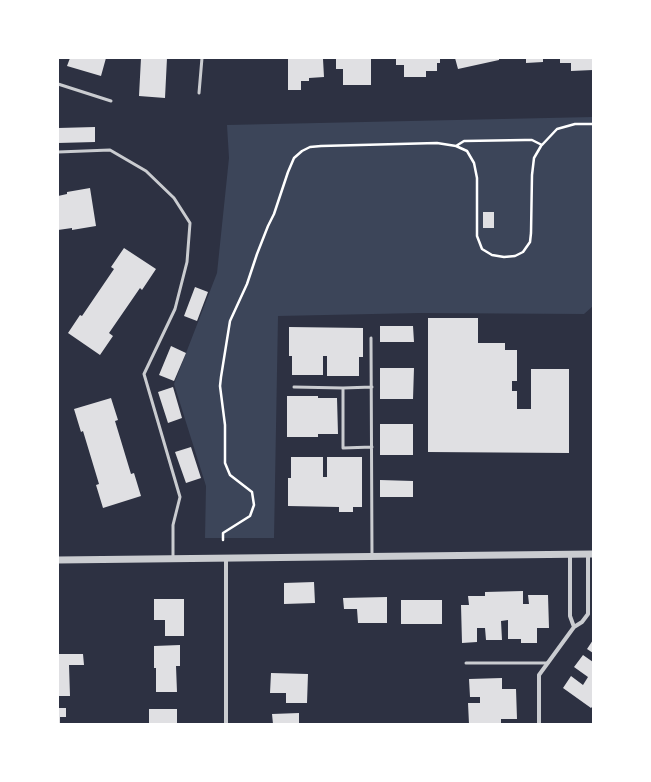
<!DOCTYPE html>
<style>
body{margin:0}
#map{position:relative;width:651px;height:782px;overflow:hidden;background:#2d3142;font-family:Manrope,sans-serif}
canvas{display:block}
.frame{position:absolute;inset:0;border:59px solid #fff;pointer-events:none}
</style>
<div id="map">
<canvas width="651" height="782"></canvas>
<div class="frame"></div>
</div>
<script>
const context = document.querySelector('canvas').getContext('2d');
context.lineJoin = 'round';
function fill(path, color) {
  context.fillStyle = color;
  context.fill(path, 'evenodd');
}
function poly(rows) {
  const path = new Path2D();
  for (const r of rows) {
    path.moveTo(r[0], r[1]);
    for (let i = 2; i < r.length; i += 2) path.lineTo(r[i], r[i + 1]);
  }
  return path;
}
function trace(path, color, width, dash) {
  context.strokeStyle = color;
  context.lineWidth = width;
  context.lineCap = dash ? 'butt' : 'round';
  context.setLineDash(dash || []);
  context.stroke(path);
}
fill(poly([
 [593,117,593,306,584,314,420,313,278,316,274,538,205,538,206,486,174,384,217,273,229,158,227,125]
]), '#3c4559');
fill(poly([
 [70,58,106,58,101,76,67,66],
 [141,58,167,58,165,98,139,96],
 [288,58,323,59,324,77,309,78,309,81,301,81,301,90,288,90],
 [336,58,371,58,371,85,343,85,343,69,336,69],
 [396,58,440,58,440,63,437,63,437,71,426,71,426,77,404,77,404,65,396,65],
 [455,58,499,58,499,60,458,69],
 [526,58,543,58,543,62,526,63],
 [560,58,593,58,593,70,571,71,571,63,560,63],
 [95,127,95,142,58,143,58,128],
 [90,188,96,226,72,230,72,228,58,230,58,196,67,194,67,192],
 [483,212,494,212,494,228,483,228],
 [124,248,156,269,142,290,140,288,109,333,113,336,100,355,68,333,80,315,82,316,114,269,111,267],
 [195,287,208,292,197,321,184,316],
 [428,318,478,318,478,343,505,343,505,350,517,350,517,381,512,381,512,391,517,391,517,409,531,409,531,369,569,369,569,453,428,452],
 [380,326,413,326,414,342,380,342],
 [289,327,363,328,363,357,359,357,359,376,327,376,327,356,323,356,323,375,292,375,292,356,289,356],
 [171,346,186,353,174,381,159,375],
 [380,368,414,368,413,399,380,399],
 [173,387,182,418,168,423,158,392],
 [287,396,318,396,318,398,337,398,338,434,318,434,318,437,287,437],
 [111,398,118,420,115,421,131,474,134,473,141,496,103,508,96,485,99,484,83,431,81,432,74,409],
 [380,424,413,424,413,455,380,455],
 [191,447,201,478,186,483,175,452],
 [291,457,323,457,323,477,327,477,327,457,362,457,362,507,353,507,353,512,339,512,339,507,288,506,288,478,291,478],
 [380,480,413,481,413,497,380,497],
 [314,582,315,603,284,604,284,583],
 [523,591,523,604,529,604,528,595,548,595,549,628,537,628,537,643,521,643,521,639,508,639,508,620,501,621,502,640,486,640,485,628,477,628,477,642,462,643,461,605,469,605,468,596,485,596,485,592],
 [387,597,387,623,358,623,357,609,344,609,343,598],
 [154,599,184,599,184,636,165,636,165,620,154,620],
 [401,600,442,600,442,624,401,624],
 [593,640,593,653,587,649],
 [180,645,180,666,176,666,177,692,156,692,156,668,154,668,154,646],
 [58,654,83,654,84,665,69,665,70,696,58,696],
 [583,655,593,662,593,706,591,708,563,688,571,676,583,685,588,677,574,667],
 [271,673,308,674,307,703,286,703,286,693,270,693],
 [502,678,502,689,516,689,517,719,501,719,501,724,469,724,468,703,480,703,480,697,470,697,469,679],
 [58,708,66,708,66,717,60,717,60,724,58,724],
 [149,709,177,709,177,724,149,724],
 [299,713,299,724,273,724,272,714]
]), '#e0e0e3');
trace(poly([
 [456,146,464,141,525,140,532,140,542,145],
 [223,540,223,533,250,516,254,505,252,492,230,475,225,463,225,425,220,386,221,377,230,321,247,284,257,254,268,226,274,214,288,172,294,158,302,151,310,147,321,146,437,143,456,146,467,151,474,163,477,178,477,236,482,249,492,255,504,257,515,256,523,252,530,242,531,233,532,175,534,158,541,146,557,129,575,124,593,124]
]), '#fff', 2.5);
trace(poly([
 [58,84,111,101],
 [199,93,202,58],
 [58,152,110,150,146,171,174,198,190,223,187,262,175,309,144,374,180,497,173,525,173,558],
 [371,338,372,557],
 [294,387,343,388],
 [372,387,343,388,343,448,372,447],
 [466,663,548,663]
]), '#caccd0', 3);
trace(poly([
 [570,554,570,616,574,627],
 [226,557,226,724],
 [539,724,539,675,574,627,582,622,588,614,588,554]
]), '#caccd0', 4);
trace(poly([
 [58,560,593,554]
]), '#caccd0', 7);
</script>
